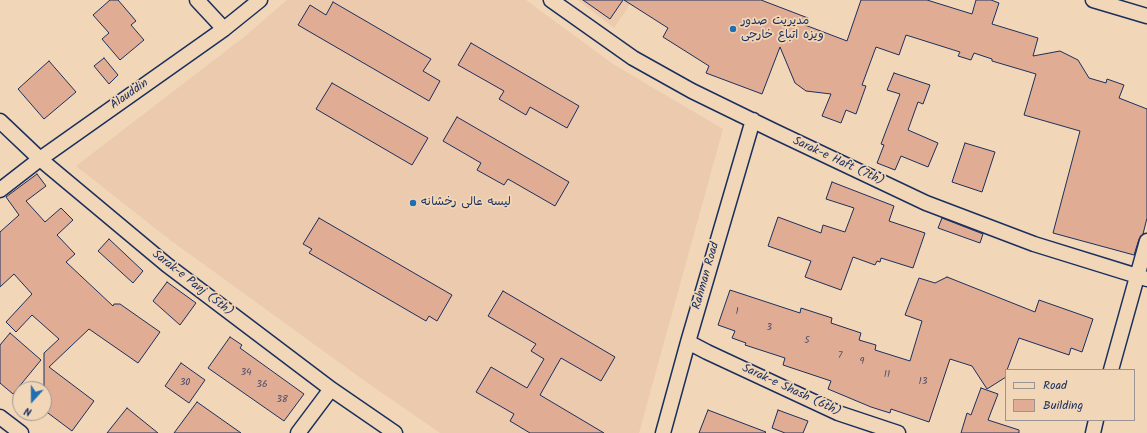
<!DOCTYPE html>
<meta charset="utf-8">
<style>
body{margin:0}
#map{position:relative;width:1147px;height:433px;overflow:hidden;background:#f1d7b8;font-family:Kalam,sans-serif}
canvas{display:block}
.legend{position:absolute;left:1005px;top:369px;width:130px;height:52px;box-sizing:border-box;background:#f1d7b8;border:1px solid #9b9494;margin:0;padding:5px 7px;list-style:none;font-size:12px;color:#1b2f5e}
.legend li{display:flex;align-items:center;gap:8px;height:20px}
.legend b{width:20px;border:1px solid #9b9494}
.north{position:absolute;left:12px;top:381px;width:40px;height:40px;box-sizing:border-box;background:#f1d7b8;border:1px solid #9b9494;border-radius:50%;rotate:201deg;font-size:11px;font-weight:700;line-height:16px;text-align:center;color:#1b2f5e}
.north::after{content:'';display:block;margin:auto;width:14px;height:18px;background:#1f6fb2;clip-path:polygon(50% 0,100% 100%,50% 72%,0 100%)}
</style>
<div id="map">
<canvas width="1147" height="433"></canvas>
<ul class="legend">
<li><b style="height:5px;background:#f1d7b8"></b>Road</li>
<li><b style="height:11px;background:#e0ad94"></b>Building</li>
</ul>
<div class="north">N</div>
</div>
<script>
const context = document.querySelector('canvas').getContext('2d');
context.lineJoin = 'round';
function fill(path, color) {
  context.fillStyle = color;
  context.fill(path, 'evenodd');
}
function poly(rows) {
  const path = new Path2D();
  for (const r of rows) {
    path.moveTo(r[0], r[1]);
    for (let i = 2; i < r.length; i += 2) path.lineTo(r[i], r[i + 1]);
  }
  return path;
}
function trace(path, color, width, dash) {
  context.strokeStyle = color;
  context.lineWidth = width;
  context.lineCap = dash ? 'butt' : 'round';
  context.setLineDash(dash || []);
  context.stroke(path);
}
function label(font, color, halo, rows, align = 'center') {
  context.font = font + ' Kalam,"Playpen Sans Arabic",sans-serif';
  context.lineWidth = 3.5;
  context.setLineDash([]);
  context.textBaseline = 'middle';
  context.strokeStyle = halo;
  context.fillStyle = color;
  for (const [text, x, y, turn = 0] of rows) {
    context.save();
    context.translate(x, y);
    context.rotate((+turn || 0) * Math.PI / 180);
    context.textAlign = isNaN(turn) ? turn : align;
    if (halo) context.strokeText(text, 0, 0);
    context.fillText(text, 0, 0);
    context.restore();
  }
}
fill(poly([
 [287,0,526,0,613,64,723,129,639,433,440,433,369,384,170,240,76,166,244,37],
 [578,0,633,0,614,28]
]), '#eccaad');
const building = poly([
 [110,0,118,0,136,21,131,25,144,40,120,60,102,39,109,33,93,15,110,0],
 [583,0,623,0,610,19,583,0],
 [624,0,761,0,808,18,805,25,847,41,861,0,927,0,972,14,976,0,991,0,999,3,992,24,1038,38,1033,56,1060,51,1078,60,1089,78,1106,83,1107,79,1124,85,1119,98,1147,109,1147,218,1143,234,1139,239,1134,255,1053,233,1080,131,1024,115,1036,74,992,61,992,59,974,53,971,60,958,56,960,52,906,35,899,55,876,47,862,85,866,86,856,114,846,110,841,123,822,116,831,94,806,91,795,83,780,47,762,94,706,73,709,66,663,37,668,28,624,0],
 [333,2,431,59,423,71,440,81,429,101,298,25,310,5,326,15,333,2],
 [471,43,579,106,567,128,530,107,526,115,499,99,504,91,458,65,471,43],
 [104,58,118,75,109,84,94,66,104,58],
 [49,61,76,92,44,119,18,89,49,61],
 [894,73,930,85,923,104,918,102,908,130,938,143,928,167,901,156,895,170,877,163,884,145,881,144,900,94,887,90,894,73],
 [332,83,428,138,412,165,316,109,332,83],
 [457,117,569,182,555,206,508,179,504,185,477,170,481,163,443,141,457,117],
 [965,143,995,152,982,192,952,182,965,143],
 [37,174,46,186,26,201,45,222,61,208,73,220,57,235,75,254,66,262,113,306,114,304,120,304,160,332,138,363,89,329,49,367,94,401,72,431,44,410,44,353,59,339,32,315,16,332,6,322,32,294,14,274,0,287,0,232,19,215,6,197,37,174],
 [832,182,894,206,889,221,925,233,913,268,881,258,880,262,877,261,875,265,853,257,841,290,805,277,811,261,768,246,778,217,821,233,823,225,845,232,854,208,826,199,832,182],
 [319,218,452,295,437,321,429,316,426,321,309,253,312,249,303,244,319,218],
 [942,218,983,234,980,243,938,228,942,218],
 [109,239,143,271,133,283,98,251,109,239],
 [947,277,1035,312,1039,300,1093,319,1082,352,1071,348,1069,355,1019,338,1007,370,1006,370,1006,377,987,389,972,366,950,359,929,422,891,409,890,413,871,407,828,389,831,381,783,365,785,358,745,345,746,343,732,338,735,331,718,325,730,290,800,313,801,308,832,318,831,323,861,333,859,340,876,345,875,350,910,361,922,321,905,315,919,278,935,283,947,277],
 [167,282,196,303,180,325,153,301,167,282],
 [503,291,615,357,601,381,561,358,540,395,604,433,530,433,510,421,514,414,476,392,491,367,527,388,544,359,531,351,536,344,488,316,503,291],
 [10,333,41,360,13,394,0,383,0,345,10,333],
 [230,337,242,345,240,348,304,394,284,421,208,368,230,337],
 [181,363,205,380,189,403,165,386,181,363],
 [981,388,998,394,988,420,1019,430,1019,433,961,433,967,413,971,415,981,388],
 [197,402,241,433,174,433,197,402],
 [127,408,158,433,107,433,127,408],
 [708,410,766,432,765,433,699,433,708,410],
 [778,410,808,421,803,433,785,433,772,428,778,410]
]);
fill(building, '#e0ad94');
trace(building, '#1b2f5e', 1);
const minor = poly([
 [197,0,224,29],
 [551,0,633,58,692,91,774,131,926,203,1034,244,1147,279],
 [1093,0,1147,16],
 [0,121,40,159,167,265,331,389,395,433],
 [0,190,40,159,224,29,260,0],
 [688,342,707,352,838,413,898,433],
 [1111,370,1147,241],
 [0,417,21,433],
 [298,433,331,389],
 [663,433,688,342,753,120],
 [1093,433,1096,420]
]);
trace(minor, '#1b2f5e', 17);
trace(minor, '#f1d7b8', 14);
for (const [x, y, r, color] of [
 [733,29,4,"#1f6fb2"],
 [413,203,4,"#1f6fb2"]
]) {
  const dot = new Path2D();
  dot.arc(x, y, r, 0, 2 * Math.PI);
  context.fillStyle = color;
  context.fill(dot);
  trace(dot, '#f1d7b8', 1.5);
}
label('10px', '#4c4e6c', null, [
 ["1",737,312],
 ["3",769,328],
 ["5",807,341],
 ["7",840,356],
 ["9",862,362],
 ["34",246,373],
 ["11",887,375],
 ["13",923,382],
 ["30",185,383],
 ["36",262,385],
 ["38",282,400]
]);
label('12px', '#1b2f5e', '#f1d7b8', [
 ["مدیریت صدور",741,22],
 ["ویزه اتباع خارجی",741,36],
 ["لیسه عالی رخشانه",421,203]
], 'left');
label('12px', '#1b2f5e', '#f1d7b8', [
 ["Alauddin",130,95,-35],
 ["Sarak-e Haft (7th)",838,162,25],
 ["Rahman Road",707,276,-74],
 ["Sarak-e Panj (5th)",192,284,38],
 ["Sarak-e Shash (6th)",791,391,25]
]);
</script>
